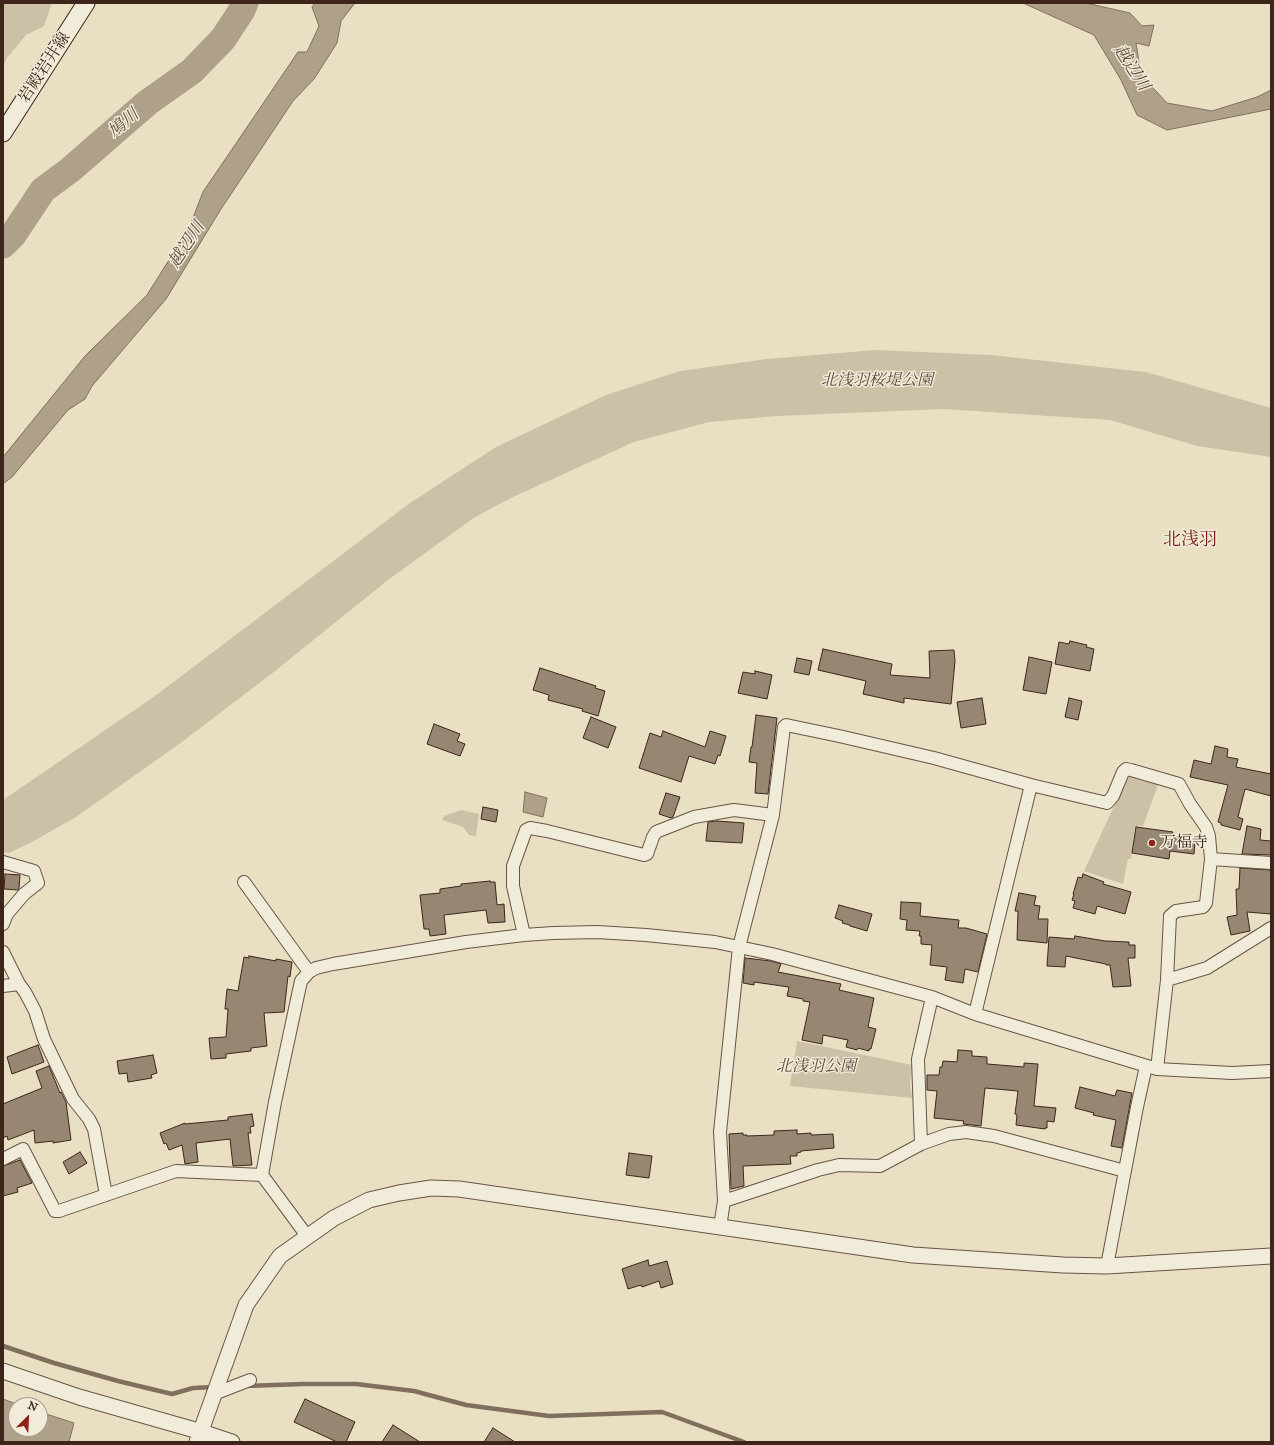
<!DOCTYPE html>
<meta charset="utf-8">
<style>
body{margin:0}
#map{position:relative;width:1274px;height:1445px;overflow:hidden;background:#e9e0c4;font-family:"IM FELL Great Primer",serif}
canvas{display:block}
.frame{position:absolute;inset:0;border:4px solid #3d251a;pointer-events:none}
.north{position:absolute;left:8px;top:1397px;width:40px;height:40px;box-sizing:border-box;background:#f1ebd9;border:1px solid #a99c8d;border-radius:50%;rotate:24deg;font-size:11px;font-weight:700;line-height:16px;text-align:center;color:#3d251a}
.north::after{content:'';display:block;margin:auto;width:14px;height:18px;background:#8f2418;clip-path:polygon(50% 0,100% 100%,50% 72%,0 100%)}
</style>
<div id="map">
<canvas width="1274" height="1445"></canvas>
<div class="frame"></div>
<div class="north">N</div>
</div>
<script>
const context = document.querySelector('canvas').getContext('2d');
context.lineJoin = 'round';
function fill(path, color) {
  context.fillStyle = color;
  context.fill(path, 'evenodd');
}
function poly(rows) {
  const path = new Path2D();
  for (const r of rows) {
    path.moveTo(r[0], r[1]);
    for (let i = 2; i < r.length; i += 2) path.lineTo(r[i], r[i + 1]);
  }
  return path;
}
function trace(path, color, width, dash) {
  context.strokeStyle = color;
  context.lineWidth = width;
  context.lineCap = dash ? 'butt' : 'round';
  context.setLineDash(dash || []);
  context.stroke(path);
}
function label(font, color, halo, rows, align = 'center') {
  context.font = font + ' "IM FELL Great Primer","Noto Serif JP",serif';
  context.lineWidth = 3;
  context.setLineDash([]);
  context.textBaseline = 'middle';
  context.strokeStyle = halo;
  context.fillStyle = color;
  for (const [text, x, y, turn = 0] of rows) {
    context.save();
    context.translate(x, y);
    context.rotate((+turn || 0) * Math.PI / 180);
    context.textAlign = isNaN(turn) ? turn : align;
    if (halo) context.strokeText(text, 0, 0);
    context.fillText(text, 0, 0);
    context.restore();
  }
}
fill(poly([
 [3,3,52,3,44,26,26,35,7,58,3,67],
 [875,350,991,355,1146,372,1271,408,1271,457,1197,446,1110,420,944,409,777,416,709,422,634,442,513,497,475,517,388,580,275,671,182,742,76,817,32,842,9,853,3,852,3,800,155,696,410,503,496,447,606,395,680,371,767,359],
 [1128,776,1158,785,1143,826,1135,826,1131,859,1128,859,1123,884,1084,871],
 [461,810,479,814,476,836,469,835,463,827,442,820,444,816],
 [797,1041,912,1065,910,1084,912,1098,790,1086]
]), '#ccc0a7');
const water = poly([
 [315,3,355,3,341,21,337,43,314,79,293,101,221,209,166,299,92,386,85,399,68,410,12,477,3,484,3,457,85,356,147,295,189,228,203,192,298,52,307,52,319,26,312,7,315,3],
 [1023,3,1086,3,1130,13,1142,26,1154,25,1149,46,1136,43,1141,75,1167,103,1212,111,1257,97,1271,90,1271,109,1167,130,1137,115,1121,80,1094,35,1023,3],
 [525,792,547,798,543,817,523,812,525,792],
 [3,1399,19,1405,16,1405,16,1429,40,1429,40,1412,74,1423,69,1442,3,1442,3,1399]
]);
fill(water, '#afa08a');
trace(water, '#816f5d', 1);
trace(poly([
 [3,1346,54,1363,118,1381,172,1394,193,1388,214,1387],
 [245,1386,303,1384,356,1384,414,1391,466,1405,549,1416,662,1412,744,1442]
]), '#816f5d', 4.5);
trace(poly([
 [3,245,13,235,43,190,70,170,147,103,192,71,223,39,242,10,245,3]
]), '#afa08a', 27);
const building = poly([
 [1070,641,1087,645,1086,647,1094,649,1090,671,1055,664,1059,642,1069,644,1070,641],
 [823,649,892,664,890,675,930,678,929,651,954,650,955,661,951,704,904,698,904,703,863,694,866,681,818,670,823,649],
 [1029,657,1052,662,1046,694,1023,690,1029,657],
 [797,658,812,661,809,675,794,672,797,658],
 [540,668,596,686,595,688,605,691,598,716,582,711,583,709,548,700,549,695,533,690,540,668],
 [755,671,772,675,767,699,738,693,743,672,755,674,755,671],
 [982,698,986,724,961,728,957,702,982,698],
 [1069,698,1082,701,1078,720,1065,717,1069,698],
 [756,715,777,718,768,794,755,793,757,763,749,762,751,747,752,747,756,715],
 [591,717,616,727,608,748,583,738,591,717],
 [434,724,460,734,457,741,465,744,460,756,427,744,434,724],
 [663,731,705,747,710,731,726,736,720,756,718,755,715,764,689,756,681,782,639,768,650,733,661,737,663,731],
 [1215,746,1228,749,1227,757,1238,759,1236,767,1271,774,1271,796,1245,789,1238,817,1243,819,1240,830,1221,825,1221,823,1218,822,1228,785,1190,777,1194,760,1211,764,1215,746],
 [666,793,680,797,673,817,671,818,659,814,666,793],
 [483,807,498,810,496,822,481,819,483,807],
 [717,821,744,823,742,843,706,841,708,822,717,821],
 [1247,826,1261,829,1260,840,1271,841,1271,855,1242,854,1247,826],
 [1136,827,1173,832,1172,837,1195,842,1194,854,1170,851,1169,859,1132,853,1136,827],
 [1240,868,1271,870,1271,914,1247,912,1250,931,1231,935,1227,917,1237,915,1236,889,1239,889,1240,868],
 [5,874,20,875,19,888,18,890,4,889,5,874],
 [1083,874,1104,882,1103,884,1131,892,1125,914,1097,906,1095,914,1073,908,1075,901,1072,900,1074,894,1073,894,1078,877,1082,878,1083,874],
 [490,881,490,882,495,882,497,905,504,904,505,922,488,923,486,910,444,915,446,934,430,936,429,929,424,929,420,895,440,893,440,889,461,886,461,884,490,881],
 [1019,893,1036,896,1034,905,1040,906,1038,919,1048,919,1047,943,1017,940,1018,911,1015,911,1019,893],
 [901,902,921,903,920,916,959,920,958,928,966,928,987,934,978,972,965,969,963,983,945,980,947,967,930,965,932,945,921,944,921,936,919,936,920,931,906,930,907,920,900,919,901,902],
 [839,905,872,914,867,931,850,926,850,925,842,923,843,921,835,918,839,905],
 [1075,936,1105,941,1129,942,1129,945,1135,945,1135,958,1128,958,1131,986,1113,987,1110,965,1106,965,1106,964,1066,956,1065,967,1047,966,1049,937,1074,939,1075,936],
 [249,956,276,961,276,959,292,962,290,977,288,976,284,1012,264,1013,267,1046,251,1048,251,1051,226,1054,226,1058,211,1059,209,1038,226,1037,228,1009,225,1009,227,989,238,991,244,957,249,958,249,956],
 [745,958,771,961,781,964,778,972,841,984,839,990,874,998,868,1027,876,1029,871,1049,869,1049,869,1051,858,1048,857,1050,846,1047,848,1040,823,1035,822,1044,802,1040,810,1002,803,1001,803,999,787,996,789,987,754,982,754,985,743,983,745,958],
 [38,1045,44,1062,12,1074,7,1057,38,1045],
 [958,1050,972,1051,972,1056,987,1057,987,1064,1024,1067,1024,1063,1038,1064,1034,1106,1056,1108,1054,1122,1047,1121,1047,1128,1045,1128,1045,1129,1016,1125,1017,1115,1015,1114,1018,1091,985,1088,981,1126,963,1124,964,1121,934,1118,937,1091,927,1090,927,1075,939,1075,940,1067,942,1067,943,1061,957,1062,958,1050],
 [153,1055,157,1073,151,1075,152,1078,128,1082,127,1073,119,1074,117,1061,153,1055],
 [49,1066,60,1093,61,1092,66,1102,71,1140,53,1143,53,1141,35,1143,34,1130,8,1140,7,1136,3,1138,3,1104,42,1088,36,1071,49,1066],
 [1080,1087,1115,1096,1117,1090,1132,1093,1122,1148,1111,1146,1116,1120,1093,1115,1094,1113,1075,1108,1080,1087],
 [252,1114,254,1126,250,1127,251,1133,248,1133,252,1165,233,1166,230,1139,196,1143,198,1162,185,1164,182,1145,169,1150,166,1143,164,1144,160,1133,185,1123,185,1124,228,1120,228,1117,252,1114],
 [797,1130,797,1134,811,1133,811,1135,833,1134,834,1148,801,1151,801,1152,797,1153,797,1156,790,1156,791,1164,743,1166,744,1186,731,1189,729,1134,743,1133,743,1135,747,1135,747,1136,774,1135,774,1131,797,1130],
 [80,1152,87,1163,69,1174,63,1162,80,1152],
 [629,1153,652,1156,649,1178,626,1175,629,1153],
 [20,1160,32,1183,17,1188,18,1192,3,1196,3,1166,20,1160],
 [648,1260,649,1266,667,1261,673,1284,661,1288,659,1281,642,1287,641,1285,628,1289,622,1269,648,1260],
 [305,1399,355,1422,346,1442,337,1442,294,1422,305,1399],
 [393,1425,420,1442,382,1442,393,1425],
 [493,1428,515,1442,484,1442,493,1428]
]);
fill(building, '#968672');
trace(building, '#3d251a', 1);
const minor = poly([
 [1211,859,1271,863],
 [3,862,34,871,38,883,24,894,7,914,3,924],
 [244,882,309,972],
 [524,935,513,886,513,866,526,830,530,828,547,831,644,855,647,854,653,837,656,832,694,817,734,810,773,815],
 [3,952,19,984],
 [1167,980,1207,968,1271,928],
 [3,986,19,984,25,992,35,1011,44,1039,73,1099,89,1119,94,1129,106,1195],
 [975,1014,1031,785,1107,803,1113,796,1123,772,1126,769,1131,770,1179,784,1190,804,1206,827,1209,836,1211,859,1206,903,1203,907,1176,911,1170,916,1167,980,1157,1069],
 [921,1144,918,1059,932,997],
 [3,1159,23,1149,55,1211,59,1211,176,1171,262,1175],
 [724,1201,818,1170,839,1165,880,1166,921,1144,949,1134,966,1132,994,1136,1125,1171],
 [720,1227,724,1201,720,1132,739,947,773,815,784,727,786,725,839,736,934,758,1031,785],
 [307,1236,262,1175,275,1102,301,981,309,972,316,968,333,964,466,942,524,935,553,933,597,932,646,935,715,942,772,954,932,997,975,1014,1157,1069,1232,1073,1271,1071],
 [1107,1266,1137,1107,1146,1066],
 [214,1394,250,1380]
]);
const tertiary = poly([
 [3,1371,79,1397,202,1432,232,1442],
 [197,1442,246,1305,280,1256,334,1218,369,1200,399,1193,431,1188,459,1189,913,1255,1063,1265,1107,1266,1271,1256]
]);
const secondary = poly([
 [3,133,86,3]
]);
trace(minor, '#685444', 14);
trace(tertiary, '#685444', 17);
trace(secondary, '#3d251a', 19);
trace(minor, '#f1ebd9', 12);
trace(tertiary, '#f1ebd9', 15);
trace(secondary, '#f1ebd9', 17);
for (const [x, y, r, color] of [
 [1152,843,4,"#8f2418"]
]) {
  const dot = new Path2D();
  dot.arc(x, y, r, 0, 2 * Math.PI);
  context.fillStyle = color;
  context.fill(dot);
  trace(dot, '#f1ebd9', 1.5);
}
label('16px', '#3d251a', '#f1ebd9', [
 ["岩殿岩井線",45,68,-57]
]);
label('italic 16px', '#614c3d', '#f1ebd9', [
 ["北浅羽桜堤公園",877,381],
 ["北浅羽公園",816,1067]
]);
label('16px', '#3d251a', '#f1ebd9', [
 ["万福寺",1160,843]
], 'left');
label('italic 17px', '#5f4a3c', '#f1ebd9', [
 ["越辺川",1131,68,57],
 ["鳩川",124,124,-41],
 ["越辺川",187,245,-57]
]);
label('18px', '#7a1f14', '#f1ebd9', [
 ["北浅羽",1190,541]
]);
</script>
